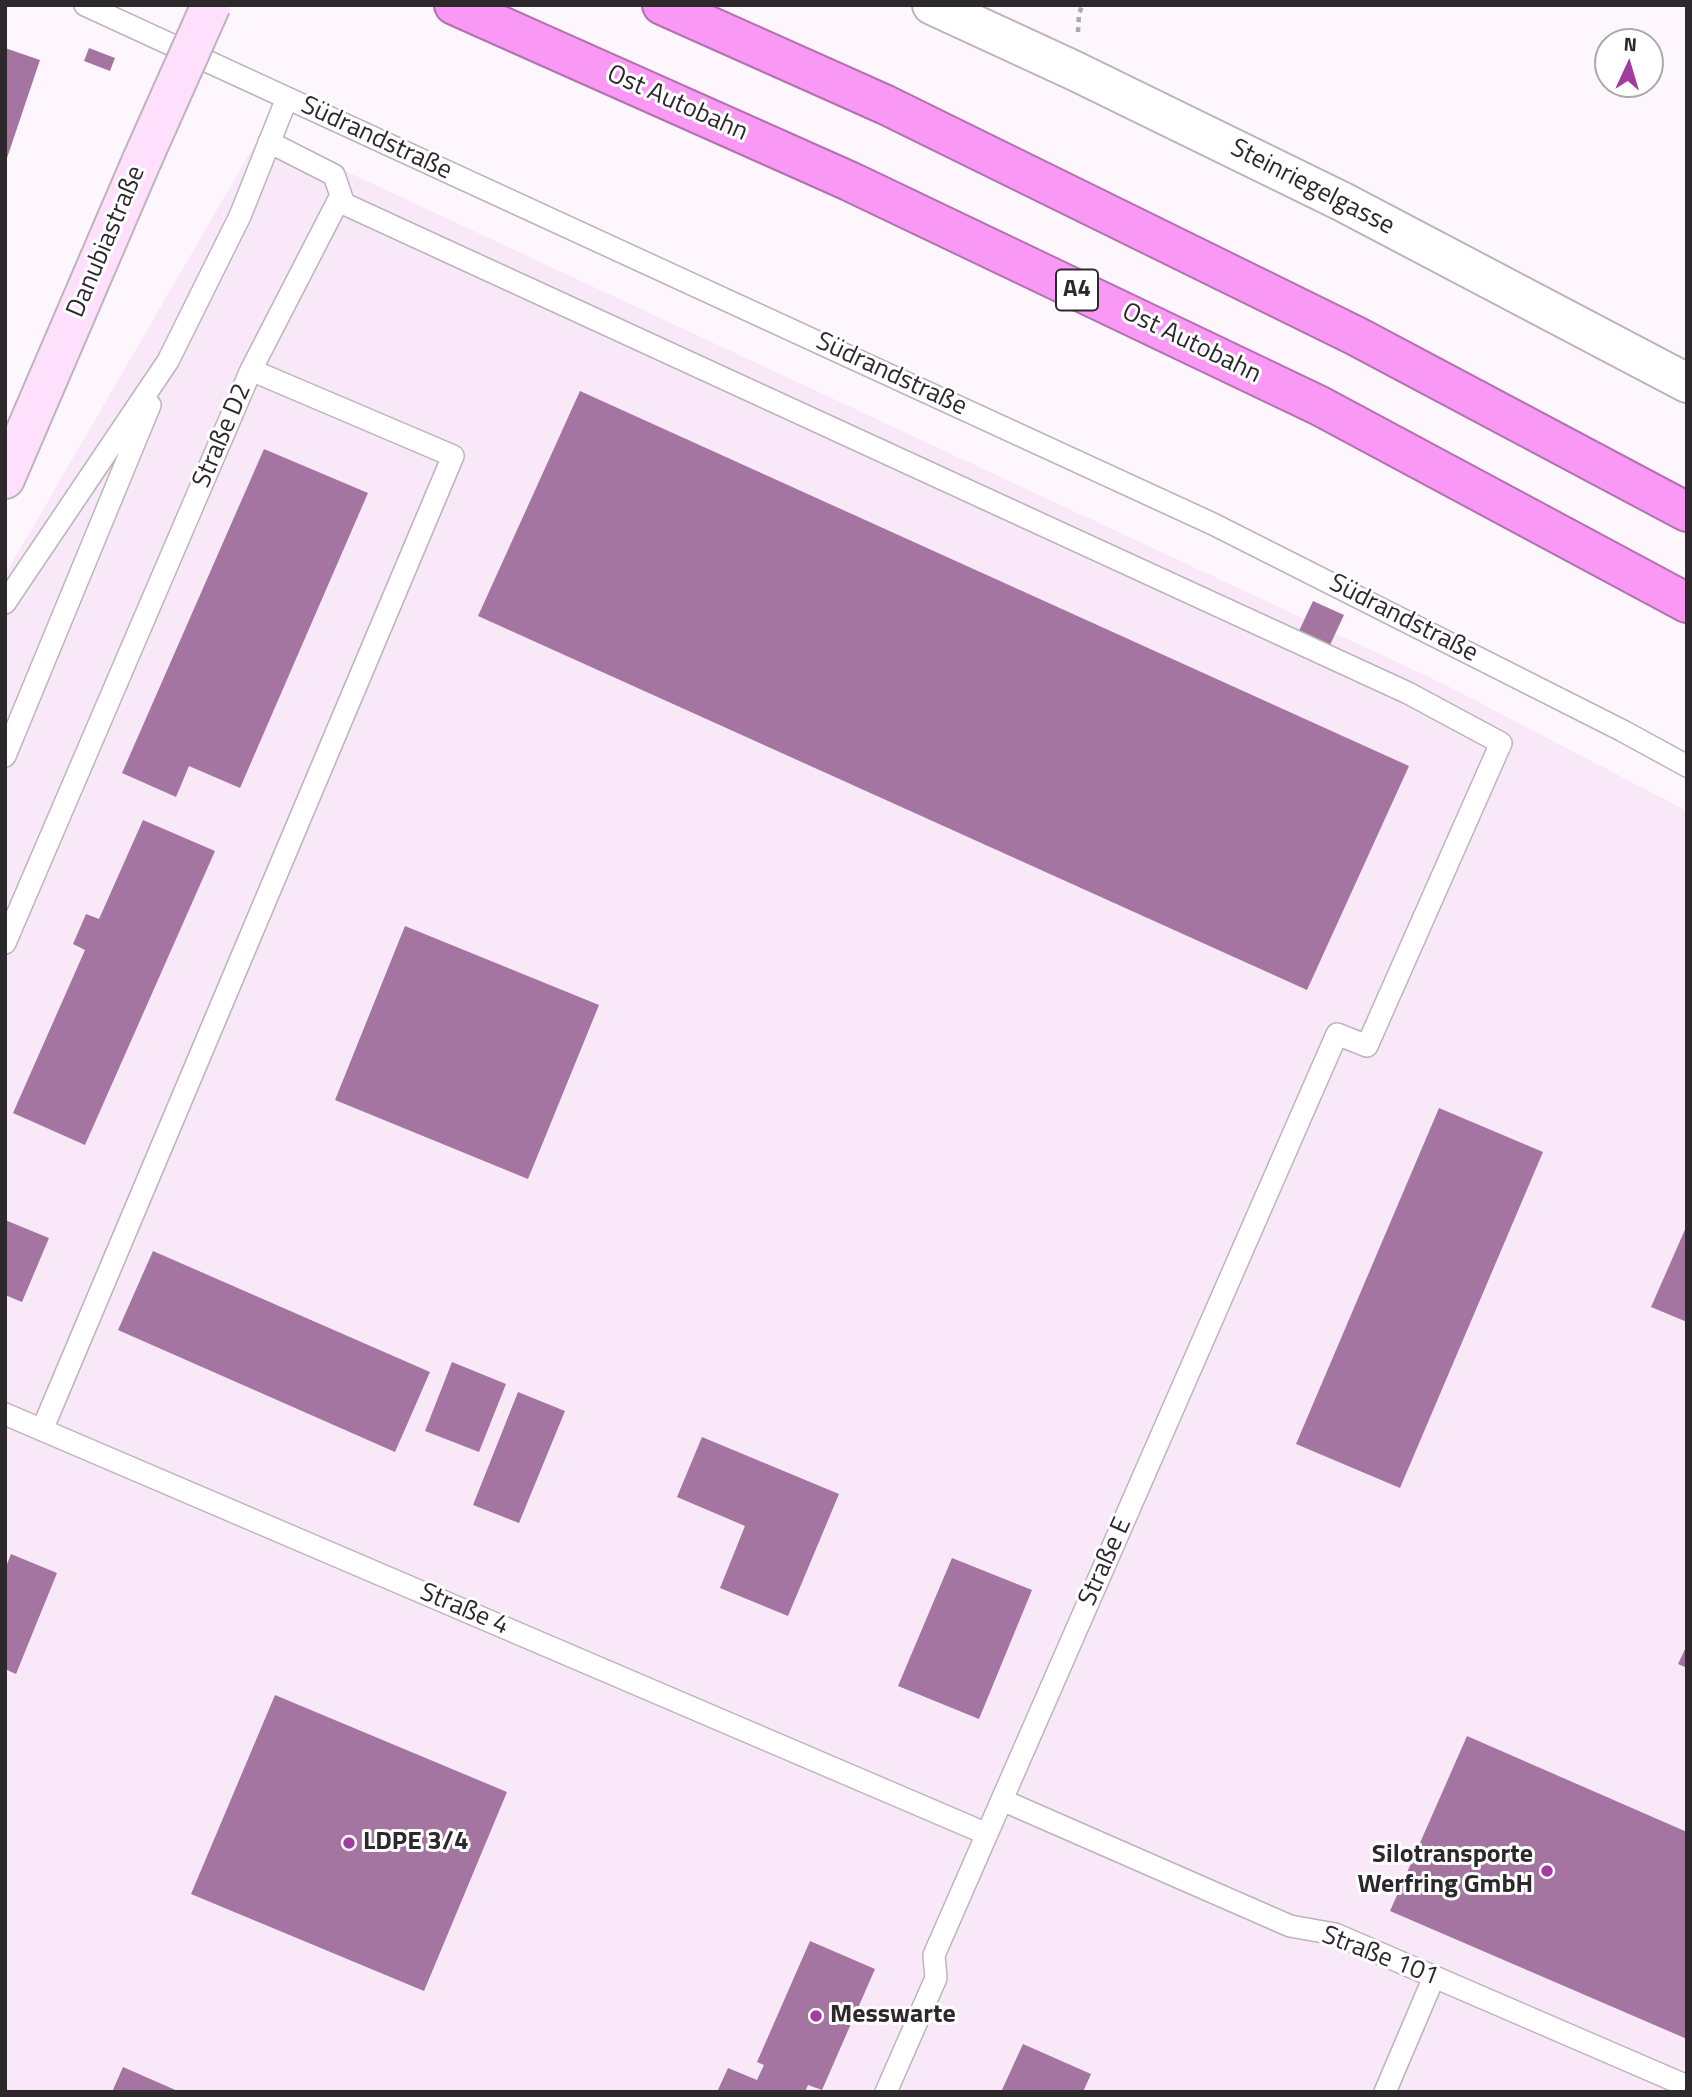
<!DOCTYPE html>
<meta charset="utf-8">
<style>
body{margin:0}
#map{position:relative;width:1692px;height:2097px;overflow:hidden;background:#fef6fd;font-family:"Titillium Web",sans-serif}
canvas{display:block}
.frame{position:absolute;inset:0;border:7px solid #2c282c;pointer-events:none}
.north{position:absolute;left:1594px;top:28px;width:70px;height:70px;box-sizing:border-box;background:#fff;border:2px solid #aba9ab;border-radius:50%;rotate:4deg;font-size:19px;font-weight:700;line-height:28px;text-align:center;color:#2c282c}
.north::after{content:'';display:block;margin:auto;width:24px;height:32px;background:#a23ca0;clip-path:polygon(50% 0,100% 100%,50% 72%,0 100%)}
</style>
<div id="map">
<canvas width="1692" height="2097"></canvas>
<div class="frame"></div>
<div class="north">N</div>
</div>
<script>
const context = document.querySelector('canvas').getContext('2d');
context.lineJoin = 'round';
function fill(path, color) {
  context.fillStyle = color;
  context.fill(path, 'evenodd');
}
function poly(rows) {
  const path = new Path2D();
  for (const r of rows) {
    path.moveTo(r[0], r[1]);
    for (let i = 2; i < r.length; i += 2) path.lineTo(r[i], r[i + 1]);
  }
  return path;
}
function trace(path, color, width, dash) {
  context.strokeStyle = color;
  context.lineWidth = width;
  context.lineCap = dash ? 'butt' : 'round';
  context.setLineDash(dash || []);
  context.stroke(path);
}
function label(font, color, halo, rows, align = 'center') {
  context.font = font + ' "Titillium Web",sans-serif';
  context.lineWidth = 6;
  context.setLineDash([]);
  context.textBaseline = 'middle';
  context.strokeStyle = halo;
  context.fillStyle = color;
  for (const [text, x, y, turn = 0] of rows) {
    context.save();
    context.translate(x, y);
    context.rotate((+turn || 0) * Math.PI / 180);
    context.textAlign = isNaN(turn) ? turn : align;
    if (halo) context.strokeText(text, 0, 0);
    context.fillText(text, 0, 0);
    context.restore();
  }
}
fill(poly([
 [262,132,1446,685,1687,811,1687,2092,5,2092,5,575]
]), '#f9e9f8');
fill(poly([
 [5,48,40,60,6,161,5,161],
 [89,48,115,58,110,71,84,61],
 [580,391,1409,766,1307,990,478,616],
 [264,449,368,493,240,788,189,766,176,797,122,773],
 [1313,601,1344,615,1330,645,1299,631],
 [143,820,215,851,85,1145,13,1113,85,950,73,944,86,914,99,919],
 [405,926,599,1005,528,1179,335,1100],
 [1439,1108,1543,1152,1400,1488,1296,1444],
 [5,1220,49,1238,22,1302,5,1295],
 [1687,1225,1687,1322,1651,1307],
 [153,1251,430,1372,395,1452,118,1330],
 [452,1362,506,1384,479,1452,425,1431],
 [518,1392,565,1411,519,1523,473,1505],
 [702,1437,839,1494,788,1616,720,1588,745,1526,677,1497],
 [11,1554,57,1573,16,1674,5,1669,5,1569],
 [952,1558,1032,1590,979,1719,898,1686],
 [1687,1645,1687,1668,1678,1664],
 [275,1695,507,1792,424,1991,191,1894],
 [1467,1736,1687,1832,1687,2039,1390,1911],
 [810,1941,875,1969,822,2090,808,2085,805,2092,717,2092,728,2068,757,2080,764,2065,757,2062],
 [1023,2044,1091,2074,1083,2092,1001,2092],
 [123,2067,180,2092,112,2092]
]), '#a475a1');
const lane = poly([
 [85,5,1213,524,1623,731,1687,766],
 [269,142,334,175,344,204],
 [251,370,338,201,1408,693,1501,743,1367,1046,1337,1034,934,1955,936,1978,886,2092],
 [5,603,168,361,240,216,287,98],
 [5,756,150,405],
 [5,943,251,370,453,456,42,1430],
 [5,1414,987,1834],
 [1002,1800,1290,1926,1335,1934,1687,2086],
 [1385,2092,1434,1977]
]);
const street = poly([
 [932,5,1075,71,1343,202,1687,383]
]);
const secondary = poly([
 [5,479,142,160]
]);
const highway = poly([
 [454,5,849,181,1320,406,1687,603],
 [662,5,886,105,1356,336,1687,512]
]);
trace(lane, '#bdb3bc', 24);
trace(street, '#bdb3bc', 42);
trace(secondary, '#bdb3bc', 42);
trace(highway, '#b271af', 42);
trace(poly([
 [1078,32,1079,13,1083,5]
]), '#aea7ad', 4.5, [5, 5]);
trace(lane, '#fff', 21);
trace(street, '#fff', 38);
trace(secondary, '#fee0fc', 38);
trace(highway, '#fa99f5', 38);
const secondaryBridge = poly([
 [142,160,211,5]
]);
trace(secondaryBridge, '#bdb3bc', 42, []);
trace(secondaryBridge, '#fee0fc', 38);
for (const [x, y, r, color] of [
 [349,1843,7,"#a23ca0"],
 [1547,1871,7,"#a23ca0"],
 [816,2016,7,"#a23ca0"]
]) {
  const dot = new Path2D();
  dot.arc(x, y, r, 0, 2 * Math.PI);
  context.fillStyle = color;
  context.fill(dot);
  trace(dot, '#fff', 2.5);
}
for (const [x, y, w] of [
 [1077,290,42]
]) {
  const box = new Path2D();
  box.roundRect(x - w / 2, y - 20.5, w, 41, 5);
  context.fillStyle = '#fff';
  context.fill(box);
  trace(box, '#2c282c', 2);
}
label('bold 24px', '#2c282c', null, [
 ["A4",1077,290]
]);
label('26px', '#2c282c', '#fff', [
 ["Ost Autobahn",677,104,24],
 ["Südrandstraße",376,139,25],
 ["Steinriegelgasse",1312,188,27],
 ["Danubiastraße",107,242,-67],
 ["Ost Autobahn",1191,344,26],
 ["Südrandstraße",891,375,25],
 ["Straße D2",223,436,-67],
 ["Südrandstraße",1403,619,27],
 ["Straße E",1106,1562,-66],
 ["Straße 4",464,1610,23],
 ["Straße 101",1380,1957,21]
]);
label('bold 26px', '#2c282c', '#fff', [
 ["LDPE 3/4",363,1843],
 ["Silotransporte",1533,1856,"right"],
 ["Werfring GmbH",1533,1886,"right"],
 ["Messwarte",830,2016]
], 'left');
</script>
